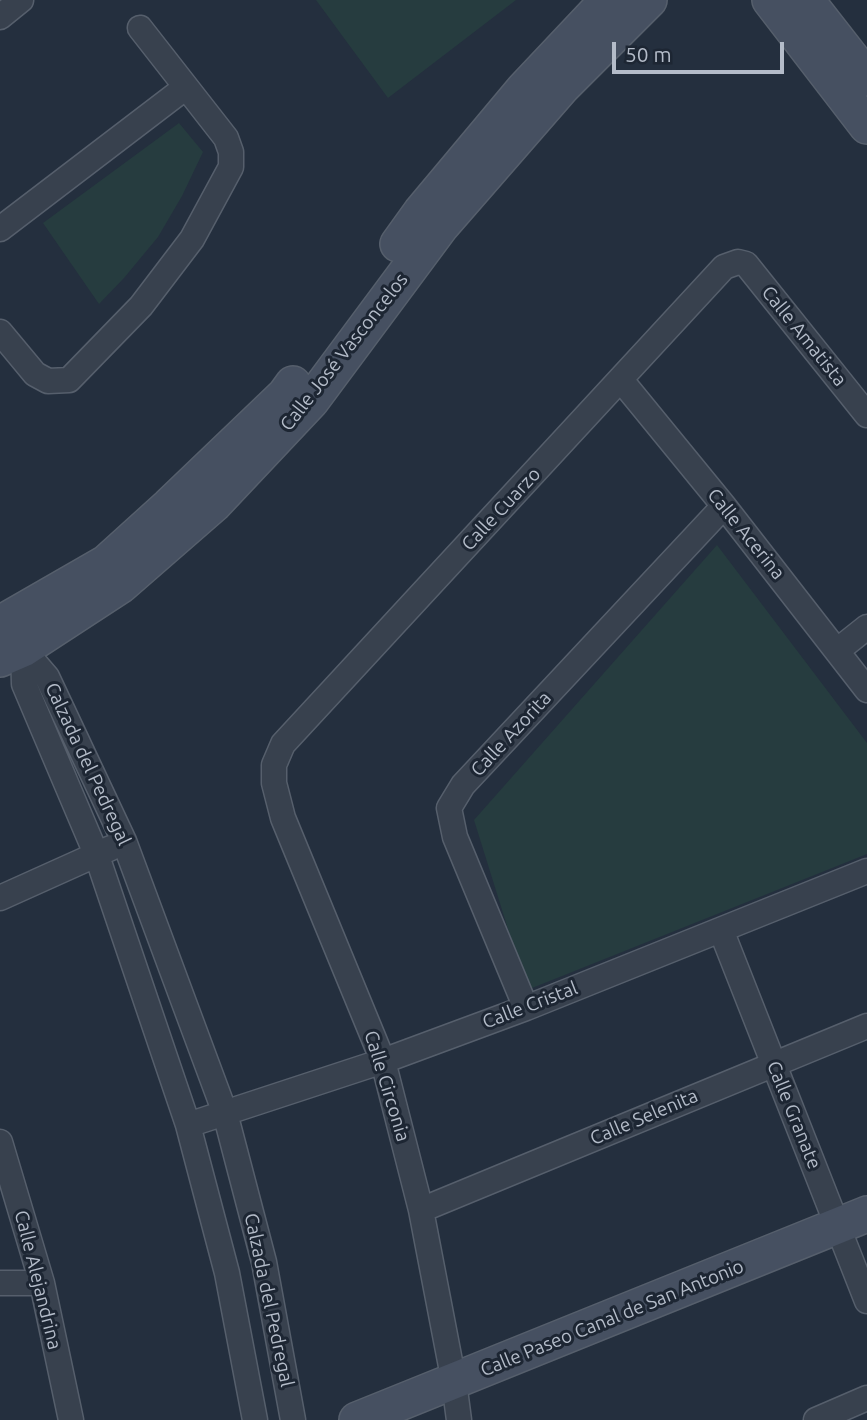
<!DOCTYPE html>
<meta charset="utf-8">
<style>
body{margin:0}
#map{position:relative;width:867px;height:1420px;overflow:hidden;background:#242f3e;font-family:Ubuntu,sans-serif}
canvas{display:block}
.scale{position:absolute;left:612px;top:42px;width:172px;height:32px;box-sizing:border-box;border:4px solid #b4bcc9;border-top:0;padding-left:9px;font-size:21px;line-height:24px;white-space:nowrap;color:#b4bcc9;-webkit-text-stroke:5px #1d2633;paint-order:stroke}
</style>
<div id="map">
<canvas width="867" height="1420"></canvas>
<div class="scale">50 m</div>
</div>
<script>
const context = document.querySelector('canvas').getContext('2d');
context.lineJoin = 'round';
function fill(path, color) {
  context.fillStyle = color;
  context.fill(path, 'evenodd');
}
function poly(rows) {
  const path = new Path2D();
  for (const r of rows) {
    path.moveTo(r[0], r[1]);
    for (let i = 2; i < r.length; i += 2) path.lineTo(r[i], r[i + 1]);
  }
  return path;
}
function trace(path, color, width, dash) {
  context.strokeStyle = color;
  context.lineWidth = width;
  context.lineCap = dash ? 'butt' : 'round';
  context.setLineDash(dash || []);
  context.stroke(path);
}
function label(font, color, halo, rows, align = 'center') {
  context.font = font + ' Ubuntu,sans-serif';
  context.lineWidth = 6;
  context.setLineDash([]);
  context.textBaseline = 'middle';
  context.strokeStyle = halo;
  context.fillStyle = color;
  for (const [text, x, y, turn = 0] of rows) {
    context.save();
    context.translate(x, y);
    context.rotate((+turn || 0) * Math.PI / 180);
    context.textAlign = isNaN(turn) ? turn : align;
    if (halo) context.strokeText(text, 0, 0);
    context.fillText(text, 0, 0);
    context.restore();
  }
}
fill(poly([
 [316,0,516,0,388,98],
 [179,123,203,152,182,196,158,237,124,278,99,304,43,223],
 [717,545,867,743,867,854,527,990,474,820]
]), '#263c3f');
const street = poly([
 [0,17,21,0],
 [0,229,186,87],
 [0,332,35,374,48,381,69,380,141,306,192,239,231,167,231,152,226,138,140,28],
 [621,380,724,506,867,690],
 [15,635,23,649,47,677,124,841,225,1113,264,1262,293,1420],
 [23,649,24,684,97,856,188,1125,227,1273,255,1420],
 [838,650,867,627],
 [0,898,111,848],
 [721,930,867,1301],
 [526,1008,455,837,449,808,463,785,724,506],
 [188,1125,383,1061,526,1008,867,871],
 [0,1142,42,1283,71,1420],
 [421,1210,867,1026],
 [0,1283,42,1283],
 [459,1420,454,1382,421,1210,383,1061,283,818,274,783,274,765,283,744,724,267,738,262,746,264,867,415],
 [816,1420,867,1398]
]);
const secondary = poly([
 [770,0,867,126],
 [806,0,867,78],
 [398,244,421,212,524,89,608,0],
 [0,624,106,563,169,506,285,395,293,384],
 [0,659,23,649,121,585,214,504,311,401,441,226,562,87,649,0],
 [357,1420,867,1214]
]);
trace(street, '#565f6c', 27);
trace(secondary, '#565f6c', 38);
trace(street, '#38414e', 24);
trace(secondary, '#465061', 35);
label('19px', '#b4bcc9', '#1d2633', [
 ["Calle Amatista",804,336,51],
 ["Calle José Vasconcelos",344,352,-52],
 ["Calle Cuarzo",501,509,-47],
 ["Calle Acerina",746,534,51],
 ["Calle Azorita",511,734,-47],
 ["Calzada del Pedregal",88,764,65],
 ["Calle Cristal",530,1005,-21],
 ["Calle Circonia",387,1086,73],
 ["Calle Granate",794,1115,68],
 ["Calle Selenita",644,1117,-23],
 ["Calle Alejandrina",38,1280,76],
 ["Calzada del Pedregal",269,1300,78],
 ["Calle Paseo Canal de San Antonio",612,1318,-22]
]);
</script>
